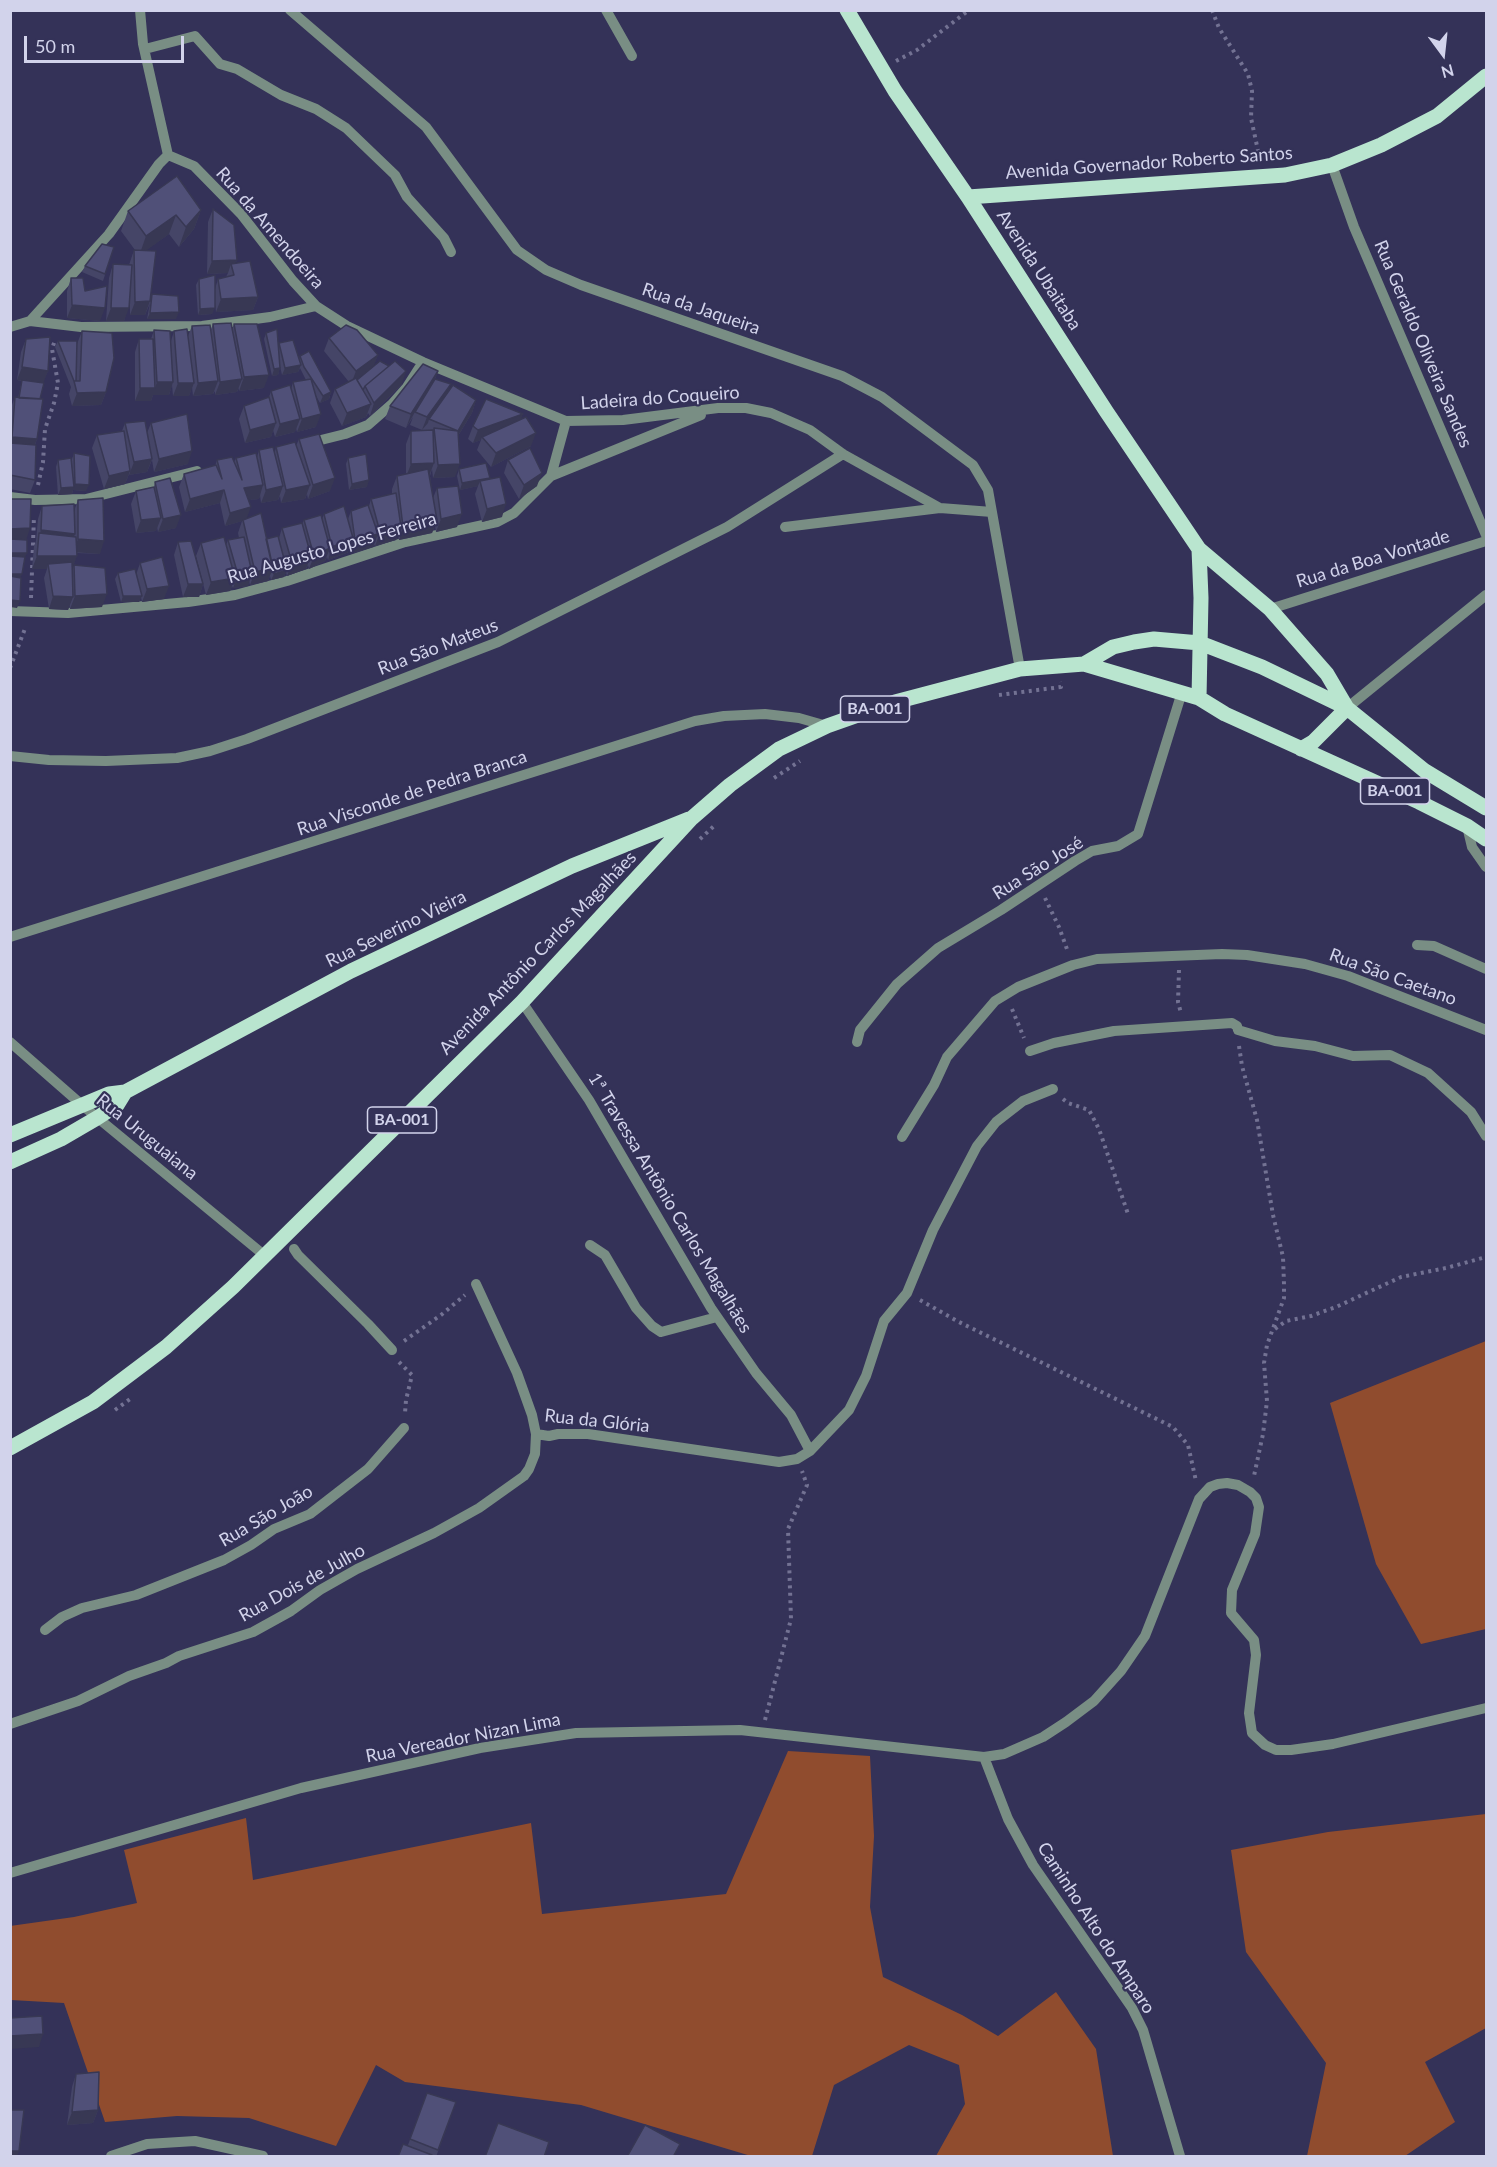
<!DOCTYPE html>
<meta charset="utf-8">
<style>
body{margin:0}
#map{position:relative;width:1497px;height:2167px;overflow:hidden;background:#343258;font-family:Lato,sans-serif}
canvas{display:block}
.frame{position:absolute;inset:0;border:12px solid #d2d3eb;pointer-events:none}
.north{position:absolute;left:1413px;top:24px;width:60px;height:60px;-webkit-text-stroke:4px #343258;paint-order:stroke;rotate:165deg;font-size:16px;font-weight:700;line-height:24px;text-align:center;color:#d2d3eb}
.north::after{content:'';display:block;margin:auto;width:21px;height:27px;background:#d2d3eb;clip-path:polygon(50% 0,100% 100%,50% 72%,0 100%)}
.scale{position:absolute;left:24px;top:36px;width:160px;height:27px;box-sizing:border-box;border:3px solid #d2d3eb;border-top:0;padding-left:8px;font-size:18px;line-height:21px;white-space:nowrap;color:#d2d3eb;-webkit-text-stroke:4px #343258;paint-order:stroke}
</style>
<div id="map">
<canvas width="1497" height="2167"></canvas>
<div class="frame"></div>
<div class="north">N</div>
<div class="scale">50 m</div>
</div>
<script>
const context = document.querySelector('canvas').getContext('2d');
context.lineJoin = 'round';
function fill(path, color) {
  context.fillStyle = color;
  context.fill(path, 'evenodd');
}
function poly(rows) {
  const path = new Path2D();
  for (const r of rows) {
    path.moveTo(r[0], r[1]);
    for (let i = 2; i < r.length; i += 2) path.lineTo(r[i], r[i + 1]);
  }
  return path;
}
function trace(path, color, width, dash) {
  context.strokeStyle = color;
  context.lineWidth = width;
  context.lineCap = dash ? 'butt' : 'round';
  context.setLineDash(dash || []);
  context.stroke(path);
}
function label(font, color, halo, rows, align = 'center') {
  context.font = font + ' Lato,sans-serif';
  context.lineWidth = 4.5;
  context.setLineDash([]);
  context.textBaseline = 'middle';
  context.strokeStyle = halo;
  context.fillStyle = color;
  for (const [text, x, y, turn = 0] of rows) {
    context.save();
    context.translate(x, y);
    context.rotate((+turn || 0) * Math.PI / 180);
    context.textAlign = isNaN(turn) ? turn : align;
    if (halo) context.strokeText(text, 0, 0);
    context.fillText(text, 0, 0);
    context.restore();
  }
}
fill(poly([
 [1486,1341,1486,1629,1421,1644,1376,1564,1330,1403],
 [788,1751,870,1756,874,1836,870,1907,883,1977,962,2015,998,2036,1056,1992,1096,2049,1113,2156,936,2156,965,2104,959,2065,909,2045,834,2085,812,2156,751,2156,581,2105,405,2082,376,2065,336,2146,249,2118,177,2116,105,2122,64,2003,11,2000,10,1926,74,1917,137,1903,124,1850,246,1818,253,1880,531,1823,542,1914,726,1894],
 [1486,1814,1486,2028,1425,2062,1455,2122,1405,2156,1307,2156,1326,2063,1246,1952,1231,1850,1328,1832]
]), '#904c2e');
trace(poly([
 [1212,10,1219,28,1248,74,1252,91,1251,118,1260,160],
 [896,61,917,50,969,10],
 [38,485,43,462,45,429,54,403,58,383,52,349,55,340],
 [31,598,34,516],
 [10,668,26,626],
 [999,695,1061,687,1060,682],
 [774,778,800,761],
 [700,839,714,826],
 [1045,898,1059,927,1068,952],
 [1179,970,1178,1002,1181,1013],
 [1012,1009,1024,1038],
 [1239,1046,1242,1066,1257,1120,1273,1215,1283,1257,1284,1284,1284,1298,1267,1345,1264,1363,1267,1401,1263,1434,1254,1476],
 [1063,1099,1068,1103,1089,1110,1099,1129,1128,1214],
 [920,1300,959,1322,1173,1427,1188,1445,1196,1481],
 [1275,1329,1286,1321,1311,1316,1336,1307,1401,1277,1446,1268,1486,1257],
 [404,1341,441,1315,465,1295],
 [399,1362,412,1375,406,1400,405,1413],
 [115,1410,133,1397],
 [765,1720,791,1619,788,1529,807,1485,802,1471]
]), '#737293', 4, [3, 4.5]);
trace(poly([
 [140,10,143,44,168,155],
 [290,10,426,127,517,250,546,270,581,285,842,376,882,397,973,465,988,490,1020,669],
 [606,10,632,56],
 [145,49,195,36,220,64,237,69,281,95,316,109,346,128,395,175,407,197,444,238,451,252],
 [168,155,194,166,241,214,293,281,316,306,347,326,423,362,566,421,623,420,718,408,746,408,771,413,810,430,843,454,940,508,992,512],
 [1332,165,1354,227,1486,535],
 [30,321,81,327,202,326,270,317,316,306],
 [10,327,30,321,109,234,159,164,168,155],
 [309,443,345,434,368,425,392,404,407,387,423,362],
 [551,476,701,415],
 [10,497,35,500,86,499,197,471],
 [785,527,940,508],
 [1270,609,1486,541],
 [10,611,68,613,188,602,235,595,287,581,405,542,497,522,514,513,551,476,566,421],
 [1347,708,1486,595],
 [10,756,49,760,106,761,177,758,210,751,247,739,498,642,727,527,843,454],
 [1467,826,1472,847,1486,867],
 [10,937,695,721,724,716,765,714,799,718,827,726],
 [1417,945,1434,946,1486,969],
 [522,1002,589,1100,711,1308,756,1373,791,1415,810,1451],
 [10,1042,82,1105,264,1255],
 [857,1042,860,1030,897,984,938,948,1001,910,1075,861,1092,851,1118,846,1138,834,1182,692],
 [1030,1051,1054,1043,1114,1031,1232,1023,1237,1026,1238,1030,1275,1041,1315,1046,1353,1056,1390,1055,1428,1073,1471,1112,1486,1136],
 [902,1137,934,1085,947,1057,995,1001,1018,987,1073,965,1097,959,1222,954,1247,955,1305,964,1348,976,1486,1030],
 [590,1245,605,1255,636,1308,652,1326,661,1332,717,1317],
 [294,1249,298,1255,368,1324,392,1350],
 [536,1434,549,1436,558,1434,588,1434,779,1462,797,1459,810,1451,849,1410,866,1376,884,1321,907,1293,933,1230,977,1146,996,1122,1023,1101,1053,1089],
 [45,1630,62,1617,82,1608,136,1595,224,1560,251,1545,274,1529,310,1514,368,1469,404,1428],
 [10,1724,78,1701,129,1676,166,1663,179,1656,253,1632,291,1611,320,1590,357,1569,434,1533,479,1508,524,1476,529,1469,535,1454,536,1434,532,1415,517,1373,476,1284],
 [984,1757,1008,1819,1033,1865,1132,2008,1143,2030,1180,2156],
 [10,1873,301,1788,480,1748,576,1733,740,1730,984,1757,1004,1754,1043,1737,1066,1722,1094,1701,1121,1671,1145,1636,1199,1499,1210,1487,1218,1484,1227,1483,1238,1485,1250,1492,1256,1498,1259,1507,1255,1534,1232,1590,1231,1613,1254,1640,1256,1655,1249,1713,1252,1733,1265,1745,1276,1750,1291,1750,1333,1744,1486,1708],
 [111,2156,147,2144,195,2141,263,2156]
]), '#798e84', 10);
trace(poly([
 [847,10,895,91,968,197,1106,411,1199,549,1270,609,1327,674,1347,708,1313,742,1301,749],
 [968,197,1285,175,1332,165,1381,145,1437,116,1486,76],
 [1084,664,1113,647,1134,642,1154,639,1200,643,1262,667,1347,708,1425,771,1486,808],
 [1199,698,1201,598,1199,549],
 [10,1135,109,1094,125,1092,351,971,572,866,689,819],
 [10,1162,61,1139,97,1118,117,1105,125,1092],
 [10,1448,93,1402,166,1347,233,1287,522,1002,692,818,730,785,779,749,827,726,895,702,1020,669,1084,664,1199,698,1225,714,1419,802,1467,826,1486,839]
]), '#b9e5cf', 15);
fill(poly([
 [213,209,237,260,235,264,258,297,253,310,216,312,215,303,212,314,198,315,196,285,199,279,215,289,218,279,226,277,228,273,207,274,208,222],
 [201,210,194,229,179,247,169,234,146,250,150,299,152,294,176,319,147,319,150,303,145,315,130,315,130,298,124,321,106,321,109,278,113,264,129,265,134,250,135,250,121,231,128,211],
 [114,247,103,281,82,272,85,266],
 [71,278,85,291,100,321,67,318,67,291],
 [213,324,232,329,234,324,264,388,239,391,239,388,237,392,215,395,215,391,213,394,193,396,192,387,189,396,173,396,172,385,169,395,153,395,151,401,135,401,135,352,139,339,151,339,154,330,171,341,174,331,188,336,192,326,211,329],
 [82,331,106,392,101,405,72,406,69,394,71,387,55,347,58,341,77,344],
 [266,333,279,345,279,343,299,359,300,356,331,392,329,399,320,403,316,396,316,427,297,432,296,428,295,432,275,437,273,430,271,437,245,443,239,419,244,406,269,397,271,391,291,389,293,382,306,380,300,368,298,372,282,375,280,366,278,375,272,376,264,339],
 [329,338,378,355,373,366,402,384,370,416,368,413,366,417,342,426,330,403,335,389,349,382,324,351],
 [26,339,48,371,43,382,40,399,37,439,35,445,35,480,30,493,10,489,10,410,15,397,18,398,22,381,17,380,21,352],
 [438,371,435,379,449,390,476,400,472,413,458,436,455,477,433,478,432,469,430,476,433,498,437,488,457,527,436,532,435,525,432,533,399,540,398,535,396,540,375,546,374,544,373,547,350,554,350,548,349,552,328,560,327,557,325,561,309,569,308,565,306,569,287,576,286,572,284,577,271,580,270,576,268,581,250,585,249,581,248,586,233,588,232,586,230,591,206,595,196,556,201,543,226,545,228,540,239,538,238,533,242,521,225,526,220,503,185,512,179,487,184,474,215,466,217,460,234,462,236,458,257,457,259,450,275,452,276,447,296,446,299,439,330,491,308,499,307,494,305,499,281,503,280,496,278,500,261,503,260,495,259,499,248,500,246,519,266,539,279,538,282,528,302,524,304,520,322,519,324,514,348,519,351,511,369,506,371,499,392,494,392,489,397,476,406,474,406,444,411,431,422,430,410,425,413,417,406,428,385,419,390,406],
 [521,419,531,446,491,467,477,450,481,440,473,443,468,439,473,426],
 [125,423,147,433,151,423,188,464,154,472,152,460,147,472,129,475,129,474,125,484,104,489,92,448,97,435,122,431],
 [74,453,86,491,73,490,72,494,58,495,56,467,58,460,72,469,72,459],
 [348,458,367,487,349,490,346,464],
 [508,460,537,486,519,499,504,473],
 [459,469,489,479,502,517,482,522,475,494,478,486,460,490,457,476],
 [155,482,176,528,158,532,157,527,156,531,136,533,131,504,136,491,154,487],
 [78,500,100,554,77,553,72,570,74,565,102,607,70,609,70,605,68,610,49,609,44,578,47,569,32,569,34,546,36,541,38,519,42,506,74,511],
 [178,542,203,584,199,597,183,597,174,555],
 [140,563,164,599,142,602,141,597,139,602,121,602,115,579,118,573,136,575],
 [76,2074,98,2110,93,2123,67,2125,72,2087],
 [427,2093,456,2102,436,2157,398,2157,408,2145]
]), '#454567');
fill(poly([
 [201,210,194,229,179,247,186,227],
 [176,215,169,234,139,256,146,236],
 [237,260,233,271,231,264,228,273,207,274,212,261],
 [258,297,253,310,216,312,221,299],
 [150,301,145,315,130,315,135,302],
 [72,305,105,308,100,321,67,318],
 [111,308,129,308,124,321,106,321],
 [215,308,212,314,198,315,200,309],
 [179,312,176,319,147,319,150,313],
 [378,355,373,368,351,384,356,371],
 [301,365,298,372,282,375,285,368],
 [22,367,48,371,43,384,17,380],
 [280,368,278,375,272,376,274,369],
 [406,371,402,384,370,416,374,403],
 [438,371,433,384,415,412,406,428,411,414],
 [269,375,264,388,239,391,244,377],
 [242,379,237,392,215,395,220,382],
 [218,381,213,394,193,396,198,383],
 [157,382,173,382,169,395,153,395,151,401,135,401,140,388,155,388],
 [178,383,194,383,189,396,173,396],
 [451,384,446,397,429,419,428,423,422,430,427,417],
 [106,392,101,405,72,406,77,393],
 [331,392,329,399,320,403,323,396],
 [476,400,472,413,453,444,458,431],
 [371,404,366,417,342,426,347,413],
 [321,414,316,427,297,432,302,419],
 [523,414,519,427,482,437,481,440,473,443,478,430],
 [300,419,295,432,275,437,280,424],
 [276,423,271,437,245,443,250,430],
 [536,433,531,446,491,467,496,453],
 [12,437,37,439,32,452,10,450,10,442],
 [192,451,188,464,154,472,159,459],
 [152,459,147,472,129,475,134,462],
 [434,463,429,476,406,477,411,464],
 [460,464,455,477,433,478,438,465],
 [130,471,125,484,104,489,109,476],
 [542,473,537,486,519,499,524,485],
 [335,478,330,491,308,499,313,485],
 [490,478,487,484,480,481,478,486,460,490,462,483],
 [369,480,367,487,349,490,352,484],
 [75,484,89,485,86,491,73,490,72,494,58,495,61,488,73,487],
 [263,485,259,499,239,501,244,488],
 [310,485,305,499,281,503,286,490],
 [283,486,278,500,261,503,266,490],
 [224,490,220,503,185,512,190,499],
 [506,504,502,517,482,522,487,509],
 [251,507,246,520,225,526,230,513],
 [462,514,457,527,436,532,441,519],
 [181,515,176,528,158,532,163,519],
 [161,518,156,531,136,533,141,520],
 [437,520,432,533,399,540,403,527],
 [401,527,396,540,375,546,380,532],
 [30,528,26,541,10,542,10,529],
 [41,530,75,534,70,547,39,536],
 [378,534,373,547,350,554,355,540],
 [353,538,349,552,328,560,332,547],
 [78,539,104,541,100,554,73,552],
 [330,548,325,561,309,569,314,556],
 [10,553,27,553,24,560,10,559],
 [37,556,77,556,72,570,48,564,47,569,32,569],
 [311,556,306,569,287,576,292,563],
 [273,568,268,581,250,585,255,572],
 [287,570,284,577,271,580,274,574],
 [252,573,248,586,233,588,238,575],
 [10,574,22,574,19,581,10,580],
 [235,578,230,591,206,595,211,582],
 [188,584,203,584,199,597,183,597],
 [169,586,164,599,142,602,147,589],
 [107,594,102,607,70,609,75,596],
 [53,596,73,597,68,610,49,609],
 [123,596,142,596,139,602,121,602],
 [10,600,20,601,17,608,10,607],
 [43,2034,39,2047,10,2049,10,2036],
 [98,2110,93,2123,67,2125,72,2112],
 [10,2151,19,2151,17,2157,10,2157]
]), '#383854');
const building = poly([
 [177,176,201,210,186,227,176,215,146,236,128,211,177,176],
 [213,209,234,225,237,260,212,261,213,209],
 [102,244,114,247,105,274,85,266,102,244],
 [134,250,156,251,150,301,135,302,134,250],
 [250,261,258,297,221,299,218,279,234,275,231,264,250,261],
 [113,264,132,265,129,308,111,308,113,264],
 [215,275,215,308,200,309,199,279,215,275],
 [71,278,83,278,85,291,107,286,105,308,72,305,71,278],
 [152,294,178,296,179,312,150,313,152,294],
 [231,323,242,379,220,382,213,324,231,323],
 [234,324,257,324,269,375,244,377,234,324],
 [210,325,218,381,198,383,192,326,210,325],
 [346,325,357,330,378,355,356,371,329,338,346,325],
 [187,329,194,383,178,383,174,331,187,329],
 [277,329,280,368,274,369,266,333,277,329],
 [154,330,170,331,173,382,157,382,154,330],
 [82,331,112,333,114,358,106,392,77,393,74,381,80,381,82,331],
 [50,337,48,371,22,367,26,339,50,337],
 [139,339,153,339,155,388,140,388,139,339],
 [293,340,301,365,285,368,279,343,293,340],
 [58,341,77,341,76,381,74,381,58,341],
 [309,351,331,392,323,396,304,367,300,356,309,351],
 [380,361,389,366,365,386,363,390,357,380,380,361],
 [395,361,406,371,374,403,365,386,395,361],
 [423,364,438,371,411,414,390,406,423,364],
 [356,378,371,404,347,413,335,389,356,378],
 [311,379,321,414,302,419,293,382,311,379],
 [435,379,451,384,427,417,415,412,435,379],
 [22,380,44,383,40,399,19,398,22,380],
 [290,385,300,419,280,424,271,391,290,385],
 [453,385,476,400,458,431,460,464,438,465,434,428,458,431,429,419,453,385],
 [15,397,43,399,37,439,12,437,15,397],
 [269,397,276,423,250,430,244,406,269,397],
 [486,399,523,414,478,430,473,426,486,399],
 [187,414,192,451,159,459,151,423,187,414],
 [526,417,536,433,496,453,482,437,526,417],
 [145,421,152,459,134,462,125,423,145,421],
 [433,430,434,463,411,464,411,431,433,430],
 [124,431,130,471,109,476,97,435,124,431],
 [319,434,335,478,313,485,299,439,319,434],
 [295,442,310,485,286,490,276,447,295,442],
 [10,443,36,445,35,480,10,475,10,443],
 [273,447,283,486,266,490,259,450,273,447],
 [530,448,542,473,524,485,508,460,530,448],
 [74,453,90,456,89,485,75,484,74,453],
 [256,453,263,485,244,488,251,507,230,513,224,490,190,499,184,474,216,465,222,479,217,460,232,457,242,480,236,458,256,453],
 [366,454,369,480,352,484,348,458,366,454],
 [71,458,74,487,61,488,58,460,71,458],
 [486,463,490,478,462,483,459,469,486,463],
 [428,469,437,520,403,527,397,476,428,469],
 [500,477,506,504,487,509,480,481,500,477],
 [170,478,181,515,163,519,155,482,170,478],
 [458,486,462,514,441,519,437,488,458,486],
 [154,487,161,518,141,520,136,491,154,487],
 [396,493,401,527,380,532,371,499,396,493],
 [103,498,104,541,78,539,78,500,103,498],
 [10,499,31,499,30,528,10,529,10,499],
 [74,504,75,534,41,530,42,506,74,504],
 [368,505,378,534,355,540,351,511,368,505],
 [344,506,353,538,332,547,324,514,344,506],
 [261,513,273,568,255,572,243,520,261,513],
 [321,515,330,548,314,556,304,520,321,515],
 [302,523,311,556,292,563,282,528,302,523],
 [39,533,76,537,77,556,37,556,39,533],
 [278,536,287,570,274,574,266,539,278,536],
 [224,537,235,578,211,582,201,543,224,537],
 [244,537,252,573,238,575,228,540,244,537],
 [10,539,27,540,27,553,10,553,10,539],
 [191,541,203,584,188,584,178,542,191,541],
 [10,556,25,557,22,574,10,574,10,556],
 [162,557,169,586,147,589,140,563,162,557],
 [72,562,73,597,53,596,48,564,72,562],
 [74,565,105,568,107,594,75,596,74,565],
 [135,569,142,596,123,596,118,573,135,569],
 [10,576,21,578,20,601,10,600,10,576],
 [42,2016,43,2034,10,2036,10,2018,42,2016],
 [99,2072,98,2110,72,2112,76,2074,99,2072],
 [427,2093,456,2102,438,2150,410,2139,427,2093],
 [10,2110,24,2110,19,2151,10,2151,10,2110],
 [498,2123,549,2142,544,2157,485,2157,498,2123],
 [645,2125,680,2144,673,2157,627,2157,645,2125],
 [403,2144,432,2155,431,2157,398,2157,403,2144]
]);
fill(building, '#505078');
trace(building, '#383854', 1.5);
for (const [x, y, w] of [
 [875,709,69],
 [1395,791,69],
 [402,1120,69]
]) {
  const box = new Path2D();
  box.roundRect(x - w / 2, y - 13, w, 26, 4.5);
  context.fillStyle = '#343258';
  context.fill(box);
  trace(box, '#d2d3eb', 1.5);
}
label('bold 16px', '#d2d3eb', null, [
 ["BA-001",875,709],
 ["BA-001",1395,791],
 ["BA-001",402,1120]
]);
label('18px', '#d2d3eb', '#343258', [
 ["Avenida Governador Roberto Santos",1149,163,-4],
 ["Rua da Amendoeira",270,228,49],
 ["Avenida Ubaitaba",1039,270,57],
 ["Rua da Jaqueira",701,309,19],
 ["Rua Geraldo Oliveira Sandes",1423,344,67],
 ["Ladeira do Coqueiro",660,398,-4],
 ["Rua Augusto Lopes Ferreira",332,548,-16],
 ["Rua da Boa Vontade",1373,559,-17],
 ["Rua São Mateus",438,647,-21],
 ["Rua Visconde de Pedra Branca",412,793,-18],
 ["Rua São José",1038,868,-32],
 ["Rua Severino Vieira",396,929,-26],
 ["Avenida Antônio Carlos Magalhães",538,953,-46],
 ["Rua São Caetano",1393,977,20],
 ["Rua Uruguaiana",147,1137,39],
 ["1ª Travessa Antônio Carlos Magalhães",670,1203,59],
 ["Rua da Glória",597,1421,6],
 ["Rua São João",266,1516,-30],
 ["Rua Dois de Julho",302,1583,-29],
 ["Rua Vereador Nizan Lima",463,1738,-11],
 ["Caminho Alto do Amparo",1096,1928,57]
]);
</script>
